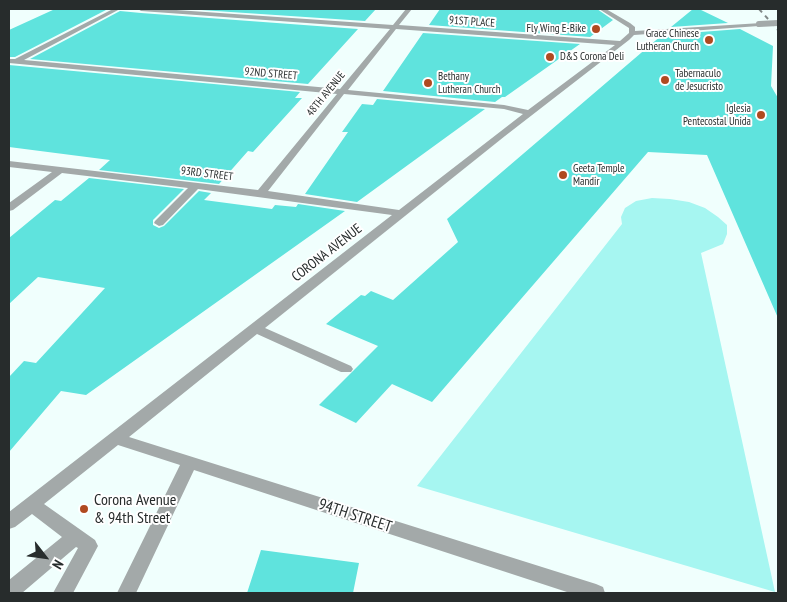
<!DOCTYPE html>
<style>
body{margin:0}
#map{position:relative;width:787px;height:602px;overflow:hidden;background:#f0fffd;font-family:"PT Sans Narrow",sans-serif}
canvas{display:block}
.frame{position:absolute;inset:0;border:10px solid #272c2c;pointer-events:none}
.north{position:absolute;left:20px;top:532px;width:50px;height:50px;-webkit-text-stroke:4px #fff;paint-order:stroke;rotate:120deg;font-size:14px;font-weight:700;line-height:20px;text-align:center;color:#272c2c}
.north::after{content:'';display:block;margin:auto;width:18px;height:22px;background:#272c2c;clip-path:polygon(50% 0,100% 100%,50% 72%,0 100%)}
</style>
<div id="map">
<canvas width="787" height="602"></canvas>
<div class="frame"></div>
<div class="north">N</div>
</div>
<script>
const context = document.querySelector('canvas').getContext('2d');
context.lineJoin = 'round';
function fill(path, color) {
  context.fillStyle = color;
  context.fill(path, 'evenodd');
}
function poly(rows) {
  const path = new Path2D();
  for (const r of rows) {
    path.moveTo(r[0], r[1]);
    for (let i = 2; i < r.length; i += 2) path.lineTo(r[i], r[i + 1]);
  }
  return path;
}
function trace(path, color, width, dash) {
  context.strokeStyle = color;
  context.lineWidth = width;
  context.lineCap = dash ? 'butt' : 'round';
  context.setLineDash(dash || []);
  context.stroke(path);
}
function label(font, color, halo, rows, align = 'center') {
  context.font = font + ' "PT Sans Narrow",sans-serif';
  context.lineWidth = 4;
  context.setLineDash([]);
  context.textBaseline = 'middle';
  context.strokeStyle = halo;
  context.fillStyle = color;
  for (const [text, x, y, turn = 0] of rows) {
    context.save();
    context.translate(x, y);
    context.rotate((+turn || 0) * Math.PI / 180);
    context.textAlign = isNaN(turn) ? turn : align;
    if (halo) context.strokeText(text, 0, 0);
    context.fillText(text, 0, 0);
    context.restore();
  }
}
fill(poly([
 [652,198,670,199,689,202,705,208,718,217,727,225,727,234,723,244,701,253,775,592,417,486,622,224,621,217,625,208,636,201]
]), '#a6f6f1');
fill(poly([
 [55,9,106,10,15,57,9,57,9,30],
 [186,9,376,9,365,21],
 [440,9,597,9,613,20,590,37,429,25],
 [693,9,699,9,728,23,671,27],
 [120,11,141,13,358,29,308,84,30,59],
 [740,29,773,46,771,86,778,98,778,318,707,155,648,152,432,402,392,384,356,423,319,405,378,346,326,324,361,295,365,296,371,291,393,300,458,242,447,219,662,35],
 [423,33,580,44,505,97,502,97,495,102,383,91],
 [9,65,300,92,295,98,302,98,253,152,248,151,219,184,99,170,110,160,9,147],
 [377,99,485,109,357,202,305,194,348,132,342,132,362,104,373,105],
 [89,178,184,189,153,220,153,225,159,228,164,226,199,191,211,193,204,200,272,209,275,205,296,207,298,204,345,211,86,395,61,391,9,452,9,377,24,361,36,363,105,288,38,277,9,304,9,238,55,200,61,201],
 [261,550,359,563,353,593,247,593]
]), '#5fe3dd');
fill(poly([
 [113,9,120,9,24,60,340,89,390,29,141,11,138,9,162,9,393,25,406,9,412,9,399,25,620,41,629,33,629,28,599,9,606,9,630,23,635,27,635,31,761,23,759,26,634,35,629,40,505,136,265,328,351,366,353,369,351,372,341,372,257,334,129,437,596,584,603,587,605,593,570,593,194,470,136,593,117,593,180,465,118,445,44,504,95,540,98,546,73,593,53,593,78,548,76,547,22,593,9,593,9,580,62,537,32,514,15,527,9,529,9,512,392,215,198,189,163,225,159,226,154,223,155,221,188,188,62,173,13,210,9,211,9,203,52,172,9,167,9,161,258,190,337,94,9,63,9,59,15,59,113,9],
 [396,29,615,45,528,110,504,105,348,90,396,29],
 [344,94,504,109,523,114,399,210,268,191,344,94]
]), '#a3a9a9');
trace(poly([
 [759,9,778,30]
]), '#808988', 2, [4.5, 4.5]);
trace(poly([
 [759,24,778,23]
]), '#a3a9a9', 6);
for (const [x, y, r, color] of [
 [596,29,5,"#b04a20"],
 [709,40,5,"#b04a20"],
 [550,57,5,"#b04a20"],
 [665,80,5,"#b04a20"],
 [428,83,5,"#b04a20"],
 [761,115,5,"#b04a20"],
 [563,175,5,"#b04a20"],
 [84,509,5,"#b04a20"]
]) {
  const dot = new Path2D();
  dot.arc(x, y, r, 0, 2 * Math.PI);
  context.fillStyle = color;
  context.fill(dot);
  trace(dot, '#fff', 2);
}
label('11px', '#272c2c', '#fff', [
 ["91ST PLACE",472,22,4],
 ["92ND STREET",271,74,5],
 ["48TH AVENUE",326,94,-51],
 ["93RD STREET",207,174,7]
]);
label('11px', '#272c2c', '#fff', [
 ["Fly Wing E-Bike",586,29,"right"],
 ["Grace Chinese",699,34,"right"],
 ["Lutheran Church",699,47,"right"],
 ["D&S Corona Deli",560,57],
 ["Tabernaculo",675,74],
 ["de Jesucristo",675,87],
 ["Bethany",438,77],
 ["Lutheran Church",438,90],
 ["Iglesia",751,109,"right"],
 ["Pentecostal Unida",751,122,"right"],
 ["Geeta Temple",573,169],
 ["Mandir",573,182]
], 'left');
label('14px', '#272c2c', '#fff', [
 ["CORONA AVENUE",327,253,-38]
]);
label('16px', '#272c2c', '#fff', [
 ["Corona Avenue",94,500],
 ["& 94th Street",94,518]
], 'left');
label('16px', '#272c2c', '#fff', [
 ["94TH STREET",355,516,18]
]);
</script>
